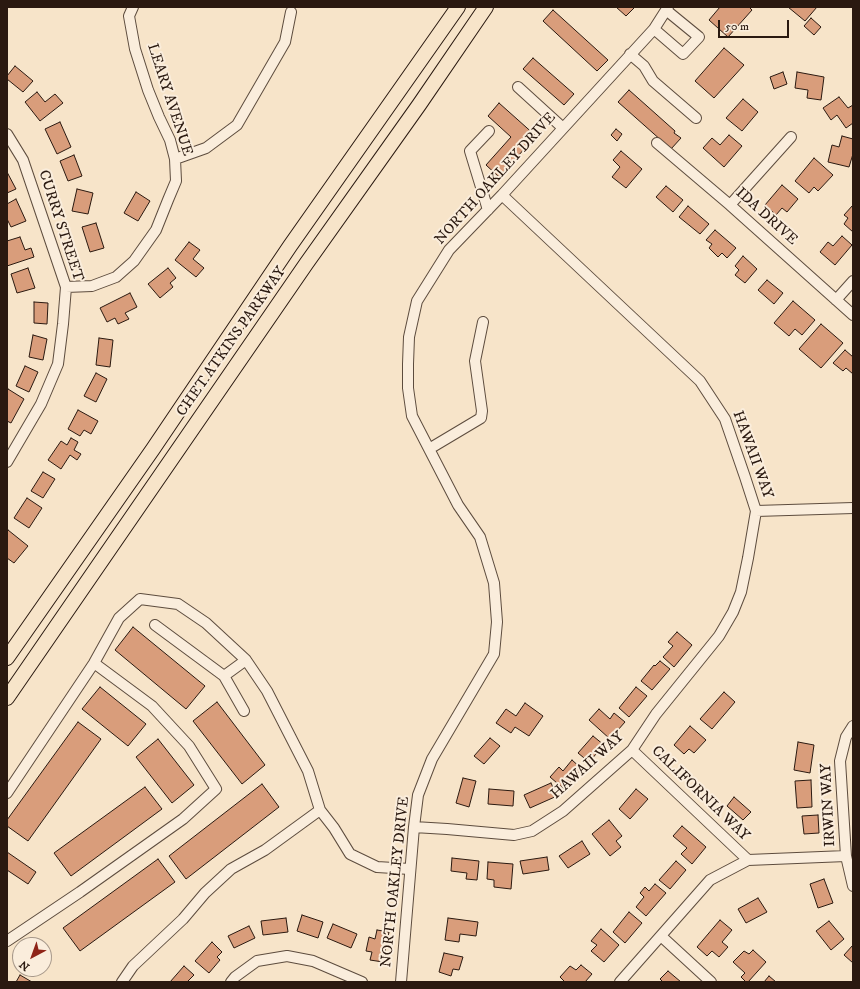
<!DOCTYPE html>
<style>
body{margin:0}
#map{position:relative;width:860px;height:989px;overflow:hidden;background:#f7e4c9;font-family:"IM FELL DW Pica",serif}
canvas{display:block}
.frame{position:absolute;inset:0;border:8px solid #2a1910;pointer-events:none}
.north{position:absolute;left:12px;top:937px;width:40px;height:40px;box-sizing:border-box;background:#faeddc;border:1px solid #a7988a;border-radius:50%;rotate:221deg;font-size:11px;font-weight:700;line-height:16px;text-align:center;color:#2a1910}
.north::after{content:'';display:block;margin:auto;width:14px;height:18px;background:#8f2418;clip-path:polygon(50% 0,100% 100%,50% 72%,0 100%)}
.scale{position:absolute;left:718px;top:20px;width:71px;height:18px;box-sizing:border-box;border:2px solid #2a1910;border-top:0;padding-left:5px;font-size:12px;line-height:14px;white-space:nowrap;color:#2a1910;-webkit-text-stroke:3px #faeddc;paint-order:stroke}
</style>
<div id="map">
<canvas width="860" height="989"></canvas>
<div class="frame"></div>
<div class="north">N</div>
<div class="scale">50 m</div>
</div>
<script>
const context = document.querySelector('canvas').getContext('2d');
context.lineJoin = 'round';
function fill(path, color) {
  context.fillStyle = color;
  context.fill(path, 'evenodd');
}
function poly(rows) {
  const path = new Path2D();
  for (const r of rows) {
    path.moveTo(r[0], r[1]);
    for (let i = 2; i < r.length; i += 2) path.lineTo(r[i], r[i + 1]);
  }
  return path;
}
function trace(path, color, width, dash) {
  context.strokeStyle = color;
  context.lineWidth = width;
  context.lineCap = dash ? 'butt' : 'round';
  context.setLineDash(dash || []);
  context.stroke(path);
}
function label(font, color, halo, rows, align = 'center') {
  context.font = font + ' "IM FELL DW Pica",serif';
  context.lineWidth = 4;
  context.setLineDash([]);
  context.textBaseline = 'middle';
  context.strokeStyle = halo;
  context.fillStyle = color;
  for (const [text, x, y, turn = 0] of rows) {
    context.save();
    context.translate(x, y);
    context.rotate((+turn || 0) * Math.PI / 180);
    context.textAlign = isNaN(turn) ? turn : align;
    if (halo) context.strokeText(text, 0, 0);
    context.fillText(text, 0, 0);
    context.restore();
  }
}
const building = poly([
 [616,7,635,7,626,16,616,7],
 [720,7,749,7,752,10,728,37,709,20,720,7],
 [788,7,817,7,805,21,788,7],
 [553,10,608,60,597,71,543,21,553,10],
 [811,18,821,27,814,35,804,26,811,18],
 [724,48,744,65,714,98,695,81,724,48],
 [533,58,574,94,564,105,523,69,533,58],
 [15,66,33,81,23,92,7,79,7,76,15,66],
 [783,72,787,84,774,89,770,77,783,72],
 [797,72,824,77,821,100,807,98,808,90,795,88,797,72],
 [629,90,675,131,674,133,681,138,671,149,618,102,629,90],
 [37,92,45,102,55,94,63,103,40,121,25,102,37,92],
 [839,97,848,108,853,105,853,123,846,128,837,115,831,120,823,108,839,97],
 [743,99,758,112,742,131,726,118,743,99],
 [499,103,536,136,499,177,486,165,511,137,488,116,499,103],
 [60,122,71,147,57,154,45,129,60,122],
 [616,129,622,134,617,141,611,135,616,129],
 [729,135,742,146,724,167,703,148,712,138,720,145,729,135],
 [842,136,853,139,853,154,849,167,828,162,832,145,839,147,842,136],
 [621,151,642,169,626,188,612,177,620,167,613,160,621,151],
 [74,155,82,176,68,181,60,161,74,155],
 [814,158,833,175,818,191,814,187,809,193,795,181,814,158],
 [7,172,16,189,7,193,7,172],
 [782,185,798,199,787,212,782,208,776,215,765,205,782,185],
 [666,186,683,200,673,212,656,197,666,186],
 [77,189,93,193,88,214,72,211,77,189],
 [136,192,150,201,138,221,124,213,136,192],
 [16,199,26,221,11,227,7,219,7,204,16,199],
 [853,205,853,232,844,224,848,218,844,215,853,205],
 [688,206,709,224,700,234,679,217,688,206],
 [96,223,104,248,90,252,82,227,96,223],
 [715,230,736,248,727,258,722,253,718,257,709,248,712,244,706,240,715,230],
 [842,236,852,245,835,265,820,252,828,242,833,246,842,236],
 [20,237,25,250,31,248,34,257,7,266,7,241,20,237],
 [189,242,200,250,193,259,204,268,196,277,175,260,189,242],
 [743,256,757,269,745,283,735,275,739,270,735,266,743,256],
 [28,268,35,288,17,293,11,274,28,268],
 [168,268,176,278,170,283,173,287,160,298,148,284,168,268],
 [767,280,783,293,774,304,758,290,767,280],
 [130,293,137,307,125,313,129,319,118,324,115,318,107,322,100,308,130,293],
 [793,301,815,320,802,335,795,329,789,336,774,323,793,301],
 [34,302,48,303,47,324,34,323,34,302],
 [821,324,843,343,821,368,799,349,821,324],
 [33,335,47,339,43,360,29,357,33,335],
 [99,338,113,340,110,367,96,365,99,338],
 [845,350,853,357,853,374,846,368,843,371,833,363,845,350],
 [25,366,38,372,29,392,16,386,25,366],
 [96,373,107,379,96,402,84,396,96,373],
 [8,389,24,399,11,423,7,421,7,391,8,389],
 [78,410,98,421,91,434,84,430,80,436,68,429,78,410],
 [71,438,78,442,74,450,81,454,77,460,70,455,61,469,48,460,61,441,67,445,71,438],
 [43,472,55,479,43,498,31,491,43,472],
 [27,498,42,508,29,528,14,518,27,498],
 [8,530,28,546,14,563,7,558,7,531,8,530],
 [133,627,205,686,186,709,115,650,133,627],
 [677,632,692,645,674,667,663,657,673,646,668,642,677,632],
 [660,661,670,669,652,690,641,681,654,665,655,666,660,661],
 [100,687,146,724,128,746,82,709,100,687],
 [636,687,647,696,629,717,619,708,636,687],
 [724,692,735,702,712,729,700,719,724,692],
 [217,702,265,765,242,784,193,721,217,702],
 [525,703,543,716,529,736,515,727,511,733,496,723,506,709,516,716,525,703],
 [599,709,610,719,614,713,625,722,610,739,589,720,599,709],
 [78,722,101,739,28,841,7,826,7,820,78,722],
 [690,726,706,740,694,753,689,749,684,754,674,745,690,726],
 [593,736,604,745,589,762,578,753,593,736],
 [490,738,500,746,484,764,474,756,490,738],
 [158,739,194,785,172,803,136,757,158,739],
 [798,742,814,745,810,773,794,770,798,742],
 [572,760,582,769,564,789,550,777,559,767,563,771,572,760],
 [463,778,476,781,469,807,456,803,463,778],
 [811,780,812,807,797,808,795,781,811,780],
 [551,783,557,796,530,808,524,795,551,783],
 [262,784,279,807,186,879,169,856,262,784],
 [145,787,162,809,71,876,54,853,145,787],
 [489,789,514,791,513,806,488,804,489,789],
 [636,789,648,799,630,819,619,809,636,789],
 [734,797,751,812,743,820,727,806,734,797],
 [818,815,819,833,804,834,802,816,818,815],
 [609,820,622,836,616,841,621,847,610,856,592,834,609,820],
 [682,826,706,847,692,864,681,854,687,848,673,836,682,826],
 [582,841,590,854,568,868,559,856,582,841],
 [7,852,36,872,28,884,7,870,7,852],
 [547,857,549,870,523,874,520,861,547,857],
 [452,858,479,861,477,880,466,879,467,873,451,871,452,858],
 [158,859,175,882,80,951,63,928,158,859],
 [676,861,686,870,670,889,659,880,676,861],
 [488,862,513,864,511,889,494,887,494,880,487,879,488,862],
 [824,879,833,903,818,908,810,884,824,879],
 [655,884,666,893,646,916,636,907,644,897,640,893,645,887,649,891,655,884],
 [758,898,767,912,746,923,738,909,758,898],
 [629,912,642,923,625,943,613,932,629,912],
 [302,915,323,922,318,938,297,931,302,915],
 [286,918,288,932,263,935,261,921,286,918],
 [448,918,478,922,476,936,460,934,459,942,445,940,448,918],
 [720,920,732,930,722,942,728,947,719,957,712,951,707,956,697,947,720,920],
 [829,921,844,939,831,950,816,931,829,921],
 [333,924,357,934,351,948,327,938,333,924],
 [249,926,255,938,234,948,228,936,249,926],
 [601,929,619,945,604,962,591,951,597,945,591,941,601,929],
 [377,930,389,932,383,962,370,960,372,952,366,951,369,937,375,939,377,930],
 [212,942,222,952,217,957,220,960,209,973,195,961,212,942],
 [853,945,853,963,844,955,853,945],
 [753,950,766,962,748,982,746,982,741,977,745,973,733,962,744,951,749,954,753,950],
 [444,953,463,957,459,970,453,969,451,976,439,972,444,953],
 [581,965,592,974,585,982,565,982,560,977,570,966,576,970,581,965],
 [184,966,194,975,187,982,170,982,184,966],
 [668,971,681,982,663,982,660,979,668,971],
 [20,975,32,982,16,982,20,975],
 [769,976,776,982,764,982,769,976]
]);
fill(building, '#d99d7b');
trace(building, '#2a1910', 1);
const minor = poly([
 [654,29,683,54,699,37,666,10],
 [630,54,644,66,653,81,696,118],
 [518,87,563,128],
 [7,134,23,160,66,287,63,324,58,364,41,404,7,462],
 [657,143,730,205,853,315],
 [175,159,206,148,237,125,285,42,291,12],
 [730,205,791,137],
 [488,210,470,151,489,131],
 [66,287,92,286,116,277,134,261,156,230,168,200,176,181,175,159,170,140,159,117,148,90,135,49,129,16,133,7],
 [836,300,853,281],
 [429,449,481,418,482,411,475,361,483,322],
 [756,511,853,508],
 [155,625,224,676,246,660],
 [224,676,244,711],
 [853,726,846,737,840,761,846,856,853,886],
 [632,750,748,860],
 [7,793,94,663,119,618,140,599,178,604,206,623,246,660,267,691,308,771,320,810,334,828,350,854,377,867,410,869],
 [414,827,447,829,514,835,532,831,563,811,632,750,656,714,719,636,733,612,741,592,748,558,756,511,745,477,725,419,700,381,502,195],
 [661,936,711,982],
 [7,941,80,892,183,819,216,789,189,746,152,706,94,663],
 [122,982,133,966,183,919,205,893,231,869,265,850,320,810],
 [231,982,235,977,257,961,287,956,313,961,362,982],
 [401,982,414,827,418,795,432,759,494,654,497,622,494,583,480,537,458,505,412,416,408,388,408,364,409,337,417,301,449,250,502,195,654,29,668,7],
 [620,982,710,880,748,860,846,856]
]);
const highway = poly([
 [7,658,153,449,290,246,458,7],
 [7,698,306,264,419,105,486,7]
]);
trace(minor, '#5d4c3e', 12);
trace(highway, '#2a1910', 16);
trace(minor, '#faeddc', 10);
trace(highway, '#f7e4c9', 14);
label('15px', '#2a1910', '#faeddc', [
 ["LEARY AVENUE",169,100,72],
 ["NORTH OAKLEY DRIVE",496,179,-48],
 ["IDA DRIVE",766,217,42],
 ["CURRY STREET",60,226,72],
 ["CHET ATKINS PARKWAY",232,342,-55],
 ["HAWAII WAY",752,455,70],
 ["HAWAII WAY",588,766,-42],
 ["CALIFORNIA WAY",700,794,44],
 ["IRWIN WAY",829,805,-93],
 ["NORTH OAKLEY DRIVE",396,882,-84]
]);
</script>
